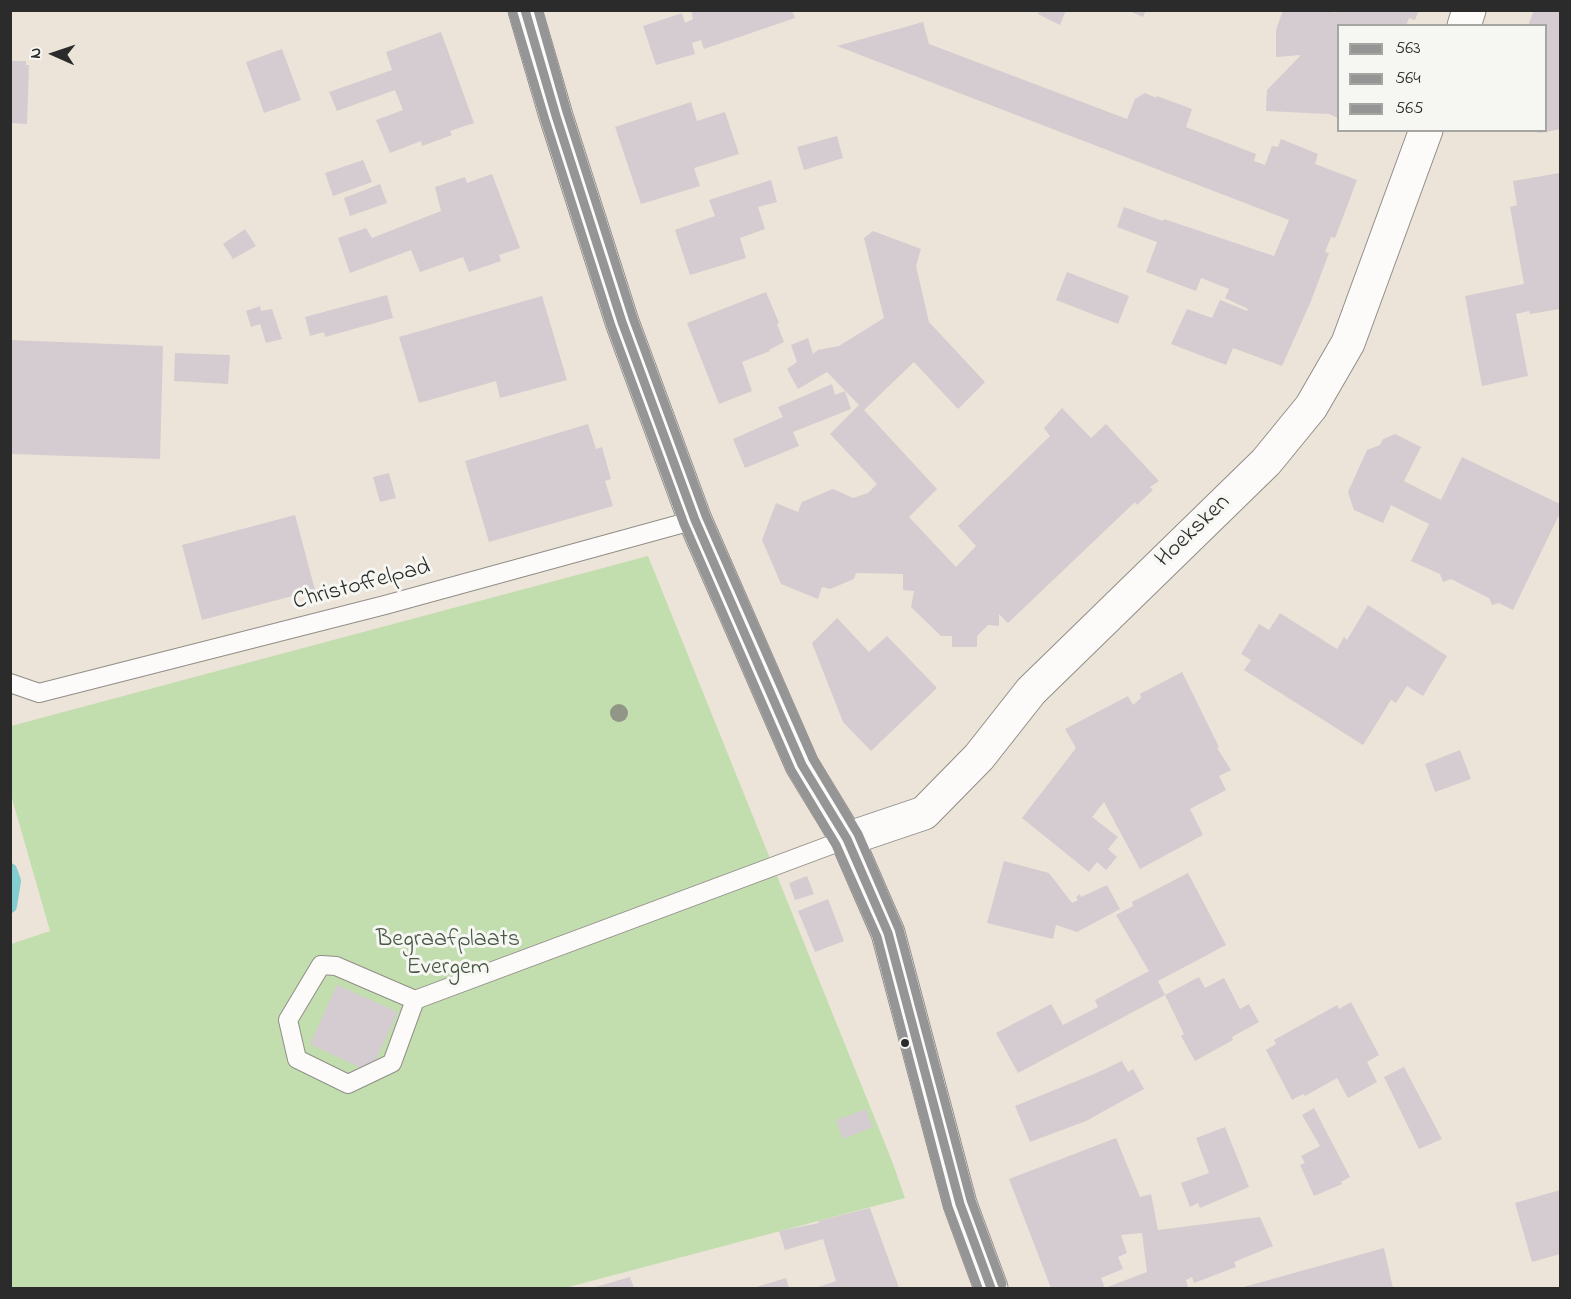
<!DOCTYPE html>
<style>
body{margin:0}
#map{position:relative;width:1571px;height:1299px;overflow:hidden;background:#ece4d8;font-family:"Indie Flower",sans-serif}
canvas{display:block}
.frame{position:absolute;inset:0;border:12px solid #2b2b2b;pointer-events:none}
.legend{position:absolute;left:1337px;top:24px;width:210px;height:108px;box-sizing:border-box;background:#f6f6f2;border:2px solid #a5a5a2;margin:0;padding:8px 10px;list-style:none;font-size:18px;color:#2b2b2b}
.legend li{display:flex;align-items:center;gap:12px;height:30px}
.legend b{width:30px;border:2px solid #a5a5a2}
.north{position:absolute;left:24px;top:24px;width:60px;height:60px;-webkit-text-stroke:4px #f6f6f2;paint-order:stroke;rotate:273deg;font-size:16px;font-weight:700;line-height:24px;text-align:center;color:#2b2b2b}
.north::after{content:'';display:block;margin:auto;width:21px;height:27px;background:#2b2b2b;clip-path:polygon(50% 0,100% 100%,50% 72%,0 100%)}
</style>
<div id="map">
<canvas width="1571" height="1299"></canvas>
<div class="frame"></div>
<ul class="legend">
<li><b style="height:8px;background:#959595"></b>563</li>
<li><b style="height:8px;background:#959595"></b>564</li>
<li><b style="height:8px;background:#959595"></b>565</li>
</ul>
<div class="north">N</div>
</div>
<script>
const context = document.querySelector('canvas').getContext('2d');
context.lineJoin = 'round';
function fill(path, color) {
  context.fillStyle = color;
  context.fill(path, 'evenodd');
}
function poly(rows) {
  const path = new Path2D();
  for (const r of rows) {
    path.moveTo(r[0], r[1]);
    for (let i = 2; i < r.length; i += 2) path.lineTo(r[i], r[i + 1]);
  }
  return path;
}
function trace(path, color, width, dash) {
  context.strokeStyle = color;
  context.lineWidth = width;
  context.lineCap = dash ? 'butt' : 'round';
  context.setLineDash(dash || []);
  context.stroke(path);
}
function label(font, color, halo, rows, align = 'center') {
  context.font = font + ' "Indie Flower",sans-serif';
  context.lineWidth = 6;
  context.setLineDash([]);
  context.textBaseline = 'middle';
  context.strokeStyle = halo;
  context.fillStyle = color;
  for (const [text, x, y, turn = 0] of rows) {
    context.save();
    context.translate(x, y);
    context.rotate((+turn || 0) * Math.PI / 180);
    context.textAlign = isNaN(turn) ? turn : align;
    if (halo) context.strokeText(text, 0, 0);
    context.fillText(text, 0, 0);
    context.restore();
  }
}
fill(poly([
 [648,556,892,1161,905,1198,565,1288,11,1288,11,944,50,931,11,795,11,726]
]), '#c2deaf');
trace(poly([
 [10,870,14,881,10,906]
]), '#84ced1', 14);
fill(poly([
 [691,10,792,10,795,18,704,49,701,40,692,43,695,54,656,65,643,26,682,13,685,23,693,19],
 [1040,10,1066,10,1060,25,1038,14],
 [1127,10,1146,10,1143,17],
 [1283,10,1328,10,1335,13,1336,10,1419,10,1415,20,1409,18,1406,26,1338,26,1338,118,1329,114,1266,111,1267,90,1301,55,1276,57,1276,30],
 [1534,10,1560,10,1560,129,1540,133,1532,131,1546,130,1546,26,1528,26],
 [923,22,929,44,1127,119,1135,99,1145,93,1156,98,1157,96,1192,109,1186,127,1256,154,1254,161,1265,165,1272,146,1278,147,1281,139,1318,154,1315,164,1357,180,1335,238,1331,237,1325,252,1329,253,1311,301,1282,366,1233,348,1226,365,1171,344,1187,309,1212,318,1220,300,1247,311,1248,309,1225,298,1229,289,1201,278,1196,291,1146,272,1157,242,1117,227,1124,207,1163,221,1164,219,1274,256,1289,220,837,46],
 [441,32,474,123,450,131,452,135,422,146,421,141,390,153,376,120,403,110,395,90,337,111,329,92,392,70,386,52],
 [282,49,301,100,264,113,246,62],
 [10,61,26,61,26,65,29,65,27,124,10,123],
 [691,102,697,121,725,112,739,154,694,168,700,186,641,204,615,127],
 [837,136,843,158,804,170,797,147],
 [363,160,372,182,333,196,325,173],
 [1560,173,1560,309,1530,314,1529,311,1516,314,1528,376,1482,386,1465,296,1524,284,1510,207,1517,205,1513,181],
 [492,174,520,248,499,255,501,261,469,272,463,257,420,272,411,250,350,273,338,238,366,228,372,238,441,211,435,187,465,177,467,183],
 [771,180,777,202,758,207,765,229,740,238,746,258,690,275,675,230,715,216,709,200],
 [380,184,387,203,350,216,344,198],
 [245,229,256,246,233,259,223,244],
 [873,231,921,249,916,266,929,322,985,382,958,409,914,362,864,410,937,489,909,517,956,567,976,546,958,526,1050,436,1044,428,1062,408,1091,438,1106,424,1159,481,1150,487,1153,490,1137,505,1135,502,1008,623,999,614,999,626,988,625,977,636,977,647,952,647,952,636,941,636,911,607,914,591,903,590,903,574,856,573,854,579,830,589,822,587,818,599,781,584,762,540,776,503,798,512,802,502,833,489,853,498,868,493,877,484,830,434,859,405,827,372,798,389,787,369,797,362,791,345,808,338,813,354,818,350,839,346,884,318,864,238],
 [1067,272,1129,296,1118,324,1056,300],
 [766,292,779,323,777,324,784,342,769,350,770,351,742,362,752,391,719,404,687,323],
 [387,295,393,318,325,337,324,332,310,336,305,317],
 [542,296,567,380,500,398,496,381,419,403,399,337],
 [260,306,261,311,272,309,282,339,266,343,260,324,251,327,246,311],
 [10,340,163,346,160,459,10,454],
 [175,353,230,355,228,384,174,381],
 [832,384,835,395,845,391,851,409,793,432,799,446,745,468,733,439,783,417,778,407],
 [588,424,596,449,602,447,611,479,605,481,613,506,489,542,465,461],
 [1395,434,1421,447,1404,481,1441,500,1462,457,1560,504,1560,513,1513,610,1499,603,1492,605,1489,598,1451,579,1443,582,1440,574,1411,561,1429,524,1391,505,1383,523,1354,510,1348,492,1367,450,1380,445,1383,439],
 [389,473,396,498,380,502,373,477],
 [295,515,315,590,202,620,182,545],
 [1368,605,1447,656,1423,696,1407,686,1396,703,1391,700,1363,745,1244,670,1251,660,1241,654,1259,624,1269,630,1280,613,1337,649,1344,637,1347,640],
 [837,618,869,652,887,636,937,688,871,751,843,722,812,643],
 [1182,672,1219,747,1217,748,1231,770,1219,776,1226,790,1190,809,1203,835,1140,869,1104,802,1092,817,1118,837,1108,849,1117,857,1106,870,1097,862,1089,872,1022,818,1076,748,1065,729,1128,696,1133,705,1141,698,1140,694],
 [1460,750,1471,779,1435,792,1425,764],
 [1004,861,1049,873,1072,903,1078,900,1076,897,1080,894,1081,897,1107,885,1120,909,1077,932,1056,925,1053,939,987,923],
 [1188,873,1226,945,1158,981,1165,995,1018,1073,996,1033,1051,1004,1063,1025,1098,1007,1095,1000,1149,971,1116,915,1133,906,1132,902],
 [807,876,814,894,795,900,789,883],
 [828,899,844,941,815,952,798,911],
 [1199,977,1205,988,1224,978,1240,1009,1249,1004,1259,1022,1232,1037,1233,1040,1195,1061,1181,1036,1184,1034,1165,995],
 [337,985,398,1012,370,1072,310,1044],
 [1351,1002,1379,1055,1367,1062,1377,1082,1348,1098,1337,1078,1305,1096,1303,1094,1292,1100,1266,1050,1276,1044,1274,1040,1337,1005,1339,1009],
 [1122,1061,1128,1072,1133,1069,1144,1089,1086,1121,1030,1142,1015,1106,1094,1074],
 [1404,1067,1442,1139,1419,1149,1384,1077],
 [1314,1108,1350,1177,1341,1182,1342,1184,1314,1196,1300,1165,1305,1163,1301,1156,1320,1146,1302,1115],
 [866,1109,873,1127,843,1139,836,1120],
 [1225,1127,1249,1187,1200,1208,1198,1203,1190,1207,1181,1183,1209,1173,1196,1138],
 [1116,1138,1140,1197,1151,1194,1158,1230,1260,1217,1273,1246,1234,1262,1236,1267,1194,1283,1192,1277,1186,1280,1188,1288,1051,1288,1009,1179],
 [1142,1233,1147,1272,1105,1288,1101,1278,1123,1269,1118,1257,1127,1253,1121,1235],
 [1560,1190,1560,1254,1532,1262,1515,1203],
 [870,1208,899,1288,815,1288,836,1281,823,1239,785,1250,779,1231,819,1223,818,1221],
 [1384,1248,1393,1288,1240,1288],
 [630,1277,634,1288,592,1288],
 [786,1278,789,1288,753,1288]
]), '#d4ccd0');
const service = poly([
 [10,683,39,693,385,605,695,520],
 [415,1000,336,966,321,965,288,1020,297,1059,348,1084,392,1063,415,1000,847,839]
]);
const minor = poly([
 [525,10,556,116,622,322,695,520,802,765,847,839,888,933,960,1204,991,1288],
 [1464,26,1469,10],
 [847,839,924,813,979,757,1031,691,1266,462,1311,407,1348,343,1426,130]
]);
trace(service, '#918e88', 20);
trace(minor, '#918e88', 35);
trace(service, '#fcfbf9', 18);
trace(minor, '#fcfbf9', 33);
trace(poly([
 [525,10,556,116,622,322,695,520,802,765,847,839,888,933,960,1204,991,1288]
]), '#959595', 9);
trace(poly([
 [513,13,545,120,611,326,684,524,791,770,836,845,877,937,948,1207,978,1288]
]), '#959595', 9);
trace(poly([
 [538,10,567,112,633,318,706,516,813,759,858,834,899,929,971,1200,1002,1284]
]), '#959595', 9);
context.fillStyle = '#929687';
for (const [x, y] of [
 [619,713]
]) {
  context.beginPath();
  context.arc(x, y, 9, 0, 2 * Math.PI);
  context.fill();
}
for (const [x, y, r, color] of [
 [905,1043,5,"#2b2b2b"]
]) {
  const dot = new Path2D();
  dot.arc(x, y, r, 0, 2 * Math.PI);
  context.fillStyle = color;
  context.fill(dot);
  trace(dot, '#f6f6f2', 2);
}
label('24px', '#2b2b2b', '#f6f6f2', [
 ["Hoeksken",1194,532,-44],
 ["Christoffelpad",362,586,-15]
]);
label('24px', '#485744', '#f6f6f2', [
 ["Begraafplaats",448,941],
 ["Evergem",448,969]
]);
</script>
